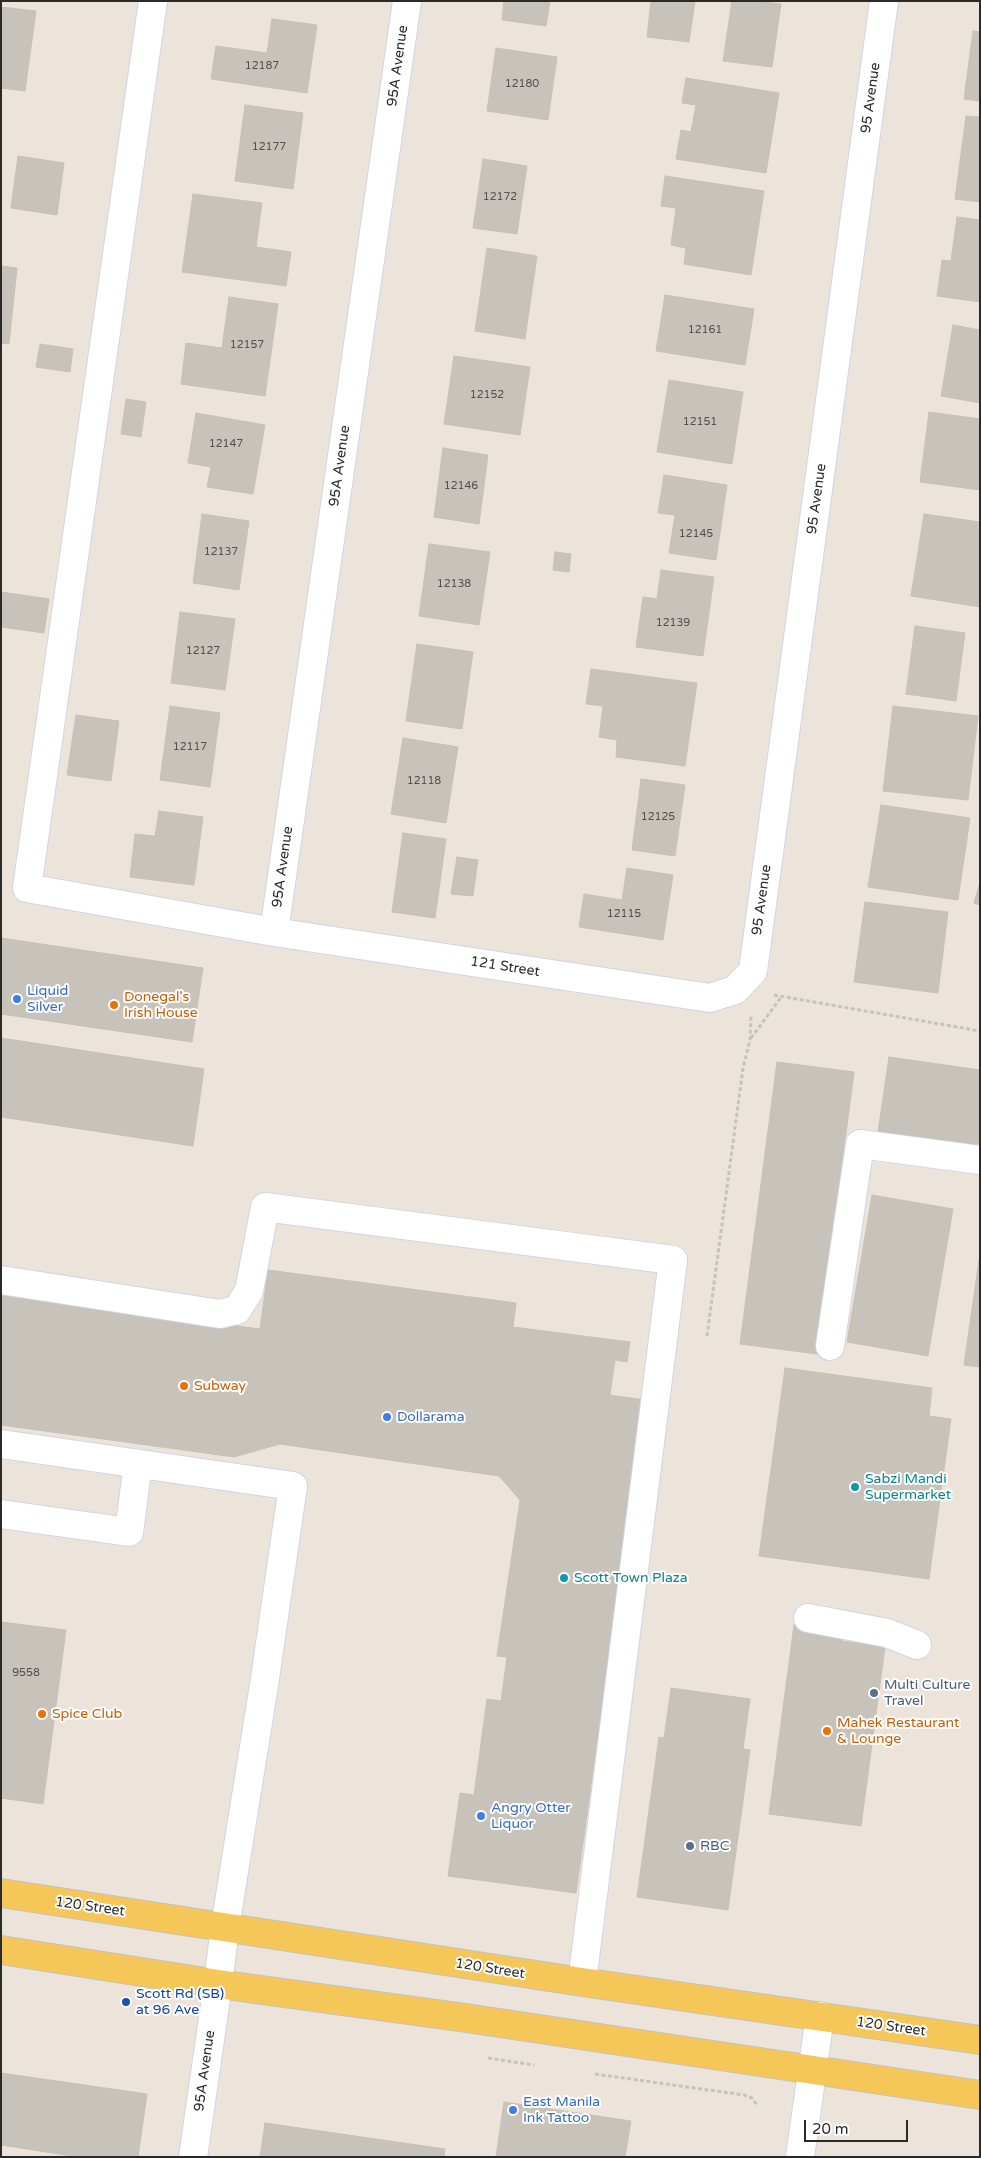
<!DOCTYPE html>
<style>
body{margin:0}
#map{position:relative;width:981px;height:2158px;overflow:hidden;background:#ece4db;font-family:"Varela Round",sans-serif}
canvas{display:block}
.frame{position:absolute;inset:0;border:2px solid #2a2a2a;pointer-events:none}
.scale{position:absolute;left:804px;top:2120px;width:104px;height:22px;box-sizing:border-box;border:2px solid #2a2a2a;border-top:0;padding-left:6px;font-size:15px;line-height:18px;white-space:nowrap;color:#2a2a2a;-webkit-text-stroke:4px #fff;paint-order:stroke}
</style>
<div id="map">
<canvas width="981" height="2158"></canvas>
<div class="frame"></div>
<div class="scale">20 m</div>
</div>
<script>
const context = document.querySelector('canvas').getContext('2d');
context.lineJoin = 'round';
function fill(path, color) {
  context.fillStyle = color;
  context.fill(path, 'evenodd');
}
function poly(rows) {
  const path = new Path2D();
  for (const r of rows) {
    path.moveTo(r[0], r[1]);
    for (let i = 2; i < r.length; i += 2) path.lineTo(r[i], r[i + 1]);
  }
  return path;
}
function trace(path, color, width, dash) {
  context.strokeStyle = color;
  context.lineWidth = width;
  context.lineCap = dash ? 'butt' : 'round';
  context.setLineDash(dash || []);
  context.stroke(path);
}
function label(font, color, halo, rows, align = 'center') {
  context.font = font + ' "Varela Round",sans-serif';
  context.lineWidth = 4;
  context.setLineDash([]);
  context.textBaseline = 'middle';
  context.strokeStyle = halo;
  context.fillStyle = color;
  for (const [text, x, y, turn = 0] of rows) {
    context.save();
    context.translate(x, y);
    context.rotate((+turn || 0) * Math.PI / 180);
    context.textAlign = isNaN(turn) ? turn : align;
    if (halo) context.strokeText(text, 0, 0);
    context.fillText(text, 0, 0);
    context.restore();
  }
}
const building = poly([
 [504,1,550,1,546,26,502,20,504,1],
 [651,1,695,1,689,42,647,37,651,1],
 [732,1,758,1,781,4,772,67,723,61,732,1],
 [1,7,36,11,25,91,1,88,1,7],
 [272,19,317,25,307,93,211,79,216,46,267,53,272,19],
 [973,31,980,32,980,101,964,99,973,31],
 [496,48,557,57,548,120,487,111,496,48],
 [686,78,779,93,766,173,676,159,681,130,691,132,696,105,682,103,686,78],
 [245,105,303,113,293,189,235,181,245,105],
 [966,116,980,117,980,202,955,199,966,116],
 [18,156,64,163,57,215,11,208,18,156],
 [483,159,527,166,517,234,473,228,483,159],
 [665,176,764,191,751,275,684,264,686,248,671,245,676,208,661,206,665,176],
 [193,194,262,203,256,247,291,252,286,286,182,272,193,194],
 [957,217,980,220,980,302,937,296,942,260,951,261,957,217],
 [487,248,537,256,525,339,475,331,487,248],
 [1,266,17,268,9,344,1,343,1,266],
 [665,295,754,309,745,365,656,351,665,295],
 [229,297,278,304,265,396,181,384,186,343,222,348,229,297],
 [953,325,980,330,980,403,941,396,953,325],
 [40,344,73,349,70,372,36,367,40,344],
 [454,356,530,367,520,435,444,424,454,356],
 [669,380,743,392,732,464,657,452,669,380],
 [126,399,146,402,141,437,121,434,126,399],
 [929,412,980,419,980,490,920,482,929,412],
 [196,413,265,425,253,494,207,487,211,467,188,463,196,413],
 [443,448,488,455,479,524,434,517,443,448],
 [664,475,727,485,716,560,669,553,675,515,658,513,664,475],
 [202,514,249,521,239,590,193,583,202,514],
 [924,514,980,522,980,607,911,596,924,514],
 [429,544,490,552,479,625,419,616,429,544],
 [555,552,571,554,569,572,553,570,555,552],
 [661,570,714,577,703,656,636,647,643,597,657,599,661,570],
 [1,592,49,599,44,633,1,627,1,592],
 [180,612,235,619,225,690,171,683,180,612],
 [915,626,965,633,956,701,906,694,915,626],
 [417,644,473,652,462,729,406,721,417,644],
 [591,669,697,683,685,766,616,757,617,740,599,737,603,706,586,704,591,669],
 [170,706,220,713,210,787,160,780,170,706],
 [893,706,978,716,968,800,883,791,893,706],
 [76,715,119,721,111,781,67,775,76,715],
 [403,738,458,747,446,823,391,814,403,738],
 [641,779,685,785,675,856,632,850,641,779],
 [881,805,970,818,958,900,868,887,881,805],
 [159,811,203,817,194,885,130,877,135,834,155,836,159,811],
 [403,833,446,839,435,918,392,912,403,833],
 [457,857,478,860,473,896,451,894,457,857],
 [627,868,673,875,663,940,579,927,584,894,622,900,627,868],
 [979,886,980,887,980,905,974,903,979,886],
 [865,902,948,912,938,993,854,982,865,902],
 [1,938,203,968,192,1042,1,1014,1,938],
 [1,1038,204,1069,193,1146,1,1117,1,1038],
 [889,1057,980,1070,980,1146,878,1132,889,1057],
 [777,1062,854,1072,817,1354,740,1344,777,1062],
 [872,1195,953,1209,928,1356,847,1342,872,1195],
 [980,1253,980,1367,964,1365,980,1253],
 [268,1270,516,1303,513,1327,630,1342,627,1362,615,1360,610,1395,645,1400,576,1893,448,1876,460,1793,474,1795,487,1699,501,1701,507,1657,497,1656,520,1500,499,1476,280,1444,234,1457,1,1425,1,1294,260,1329,268,1270],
 [785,1368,932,1388,929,1416,951,1419,929,1579,759,1556,785,1368],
 [1,1622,66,1630,43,1804,1,1798,1,1622],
 [794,1625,843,1631,842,1641,885,1647,861,1826,769,1814,794,1625],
 [671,1688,750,1699,743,1749,750,1750,728,1910,637,1897,659,1737,664,1738,671,1688],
 [1,2073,147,2094,138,2157,78,2157,1,2145,1,2073],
 [504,2102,631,2121,625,2157,496,2157,504,2102],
 [265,2123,445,2149,444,2157,260,2157,265,2123]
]);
fill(building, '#c7c2ba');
trace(building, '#c8c0b5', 1);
const minor = poly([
 [153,1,27,888,274,932,710,998,735,990,753,971,884,1],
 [274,932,407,1],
 [1,1280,220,1314,237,1310,249,1291,265,1207,673,1260,582,1982],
 [830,1346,860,1144,980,1160],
 [1,1444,293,1486,264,1685,225,1927,218,1984,193,2157],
 [1,1514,129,1532,138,1464],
 [808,1618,887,1633,917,1645],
 [800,2157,820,2016]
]);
const major = poly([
 [1,1893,582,1982,980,2040],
 [1,1950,218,1984,466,2018,980,2095]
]);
trace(minor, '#d0d5e3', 30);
trace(major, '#c3c3c3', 30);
trace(poly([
 [774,995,980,1031],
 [751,1038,782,996],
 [707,1336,743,1068,750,1040,751,1016],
 [158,2008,164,2015],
 [488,2058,534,2065],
 [595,2074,744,2095,752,2098,757,2105]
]), '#c3c3c3', 3, [4, 2.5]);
trace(minor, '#fff', 28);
trace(major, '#f5c658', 28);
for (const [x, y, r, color] of [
 [17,999,5,"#3f7fe0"],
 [114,1005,5,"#e8710a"],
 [184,1386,5,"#e8710a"],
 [387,1417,5,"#3f7fe0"],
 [855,1487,5,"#0f9aa8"],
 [564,1578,5,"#0f9aa8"],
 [874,1693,5,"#5c6f8a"],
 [42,1714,5,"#e8710a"],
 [827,1731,5,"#e8710a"],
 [481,1816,5,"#3f7fe0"],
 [690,1846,5,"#5c6f8a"],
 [126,2002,5,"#1a4fb4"],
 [513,2110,5,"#3f7fe0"]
]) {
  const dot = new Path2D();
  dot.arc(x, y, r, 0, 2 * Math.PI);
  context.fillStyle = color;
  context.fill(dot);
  trace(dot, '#fff', 2);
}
label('11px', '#51504e', null, [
 ["12187",262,66],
 ["12180",522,84],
 ["12177",269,147],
 ["12172",500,197],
 ["12161",705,330],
 ["12157",247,345],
 ["12152",487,395],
 ["12151",700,422],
 ["12147",226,444],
 ["12146",461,486],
 ["12145",696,534],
 ["12137",221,552],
 ["12138",454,584],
 ["12139",673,623],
 ["12127",203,651],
 ["12117",190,747],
 ["12118",424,781],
 ["12125",658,817],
 ["12115",624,914],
 ["9558",26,1673]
]);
label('14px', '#2a2a2a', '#fff', [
 ["95A Avenue",398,66,-82],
 ["95 Avenue",871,98,-82],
 ["95A Avenue",340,466,-82],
 ["95 Avenue",817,499,-82],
 ["95A Avenue",283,867,-82],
 ["95 Avenue",762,900,-82],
 ["121 Street",505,967,9],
 ["120 Street",90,1907,8],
 ["120 Street",490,1969,9],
 ["120 Street",891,2027,8],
 ["95A Avenue",205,2071,-82]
]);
label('14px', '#366cbe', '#fff', [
 ["Liquid",27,991],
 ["Silver",27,1007],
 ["Dollarama",397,1417],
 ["Angry Otter",491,1808],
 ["Liquor",491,1824],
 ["East Manila",523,2102],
 ["Ink Tattoo",523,2118]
], 'left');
label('14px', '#c56008', '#fff', [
 ["Donegal's",124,997],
 ["Irish House",124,1013],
 ["Subway",194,1386],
 ["Spice Club",52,1714],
 ["Mahek Restaurant",837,1723],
 ["& Lounge",837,1739]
], 'left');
label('14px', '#0d838f', '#fff', [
 ["Sabzi Mandi",865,1479],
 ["Supermarket",865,1495],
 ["Scott Town Plaza",574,1578]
], 'left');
label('14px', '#4e5e75', '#fff', [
 ["Multi Culture",884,1685],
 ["Travel",884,1701],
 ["RBC",700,1846]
], 'left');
label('14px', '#164399', '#fff', [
 ["Scott Rd (SB)",136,1994],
 ["at 96 Ave",136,2010]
], 'left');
</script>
